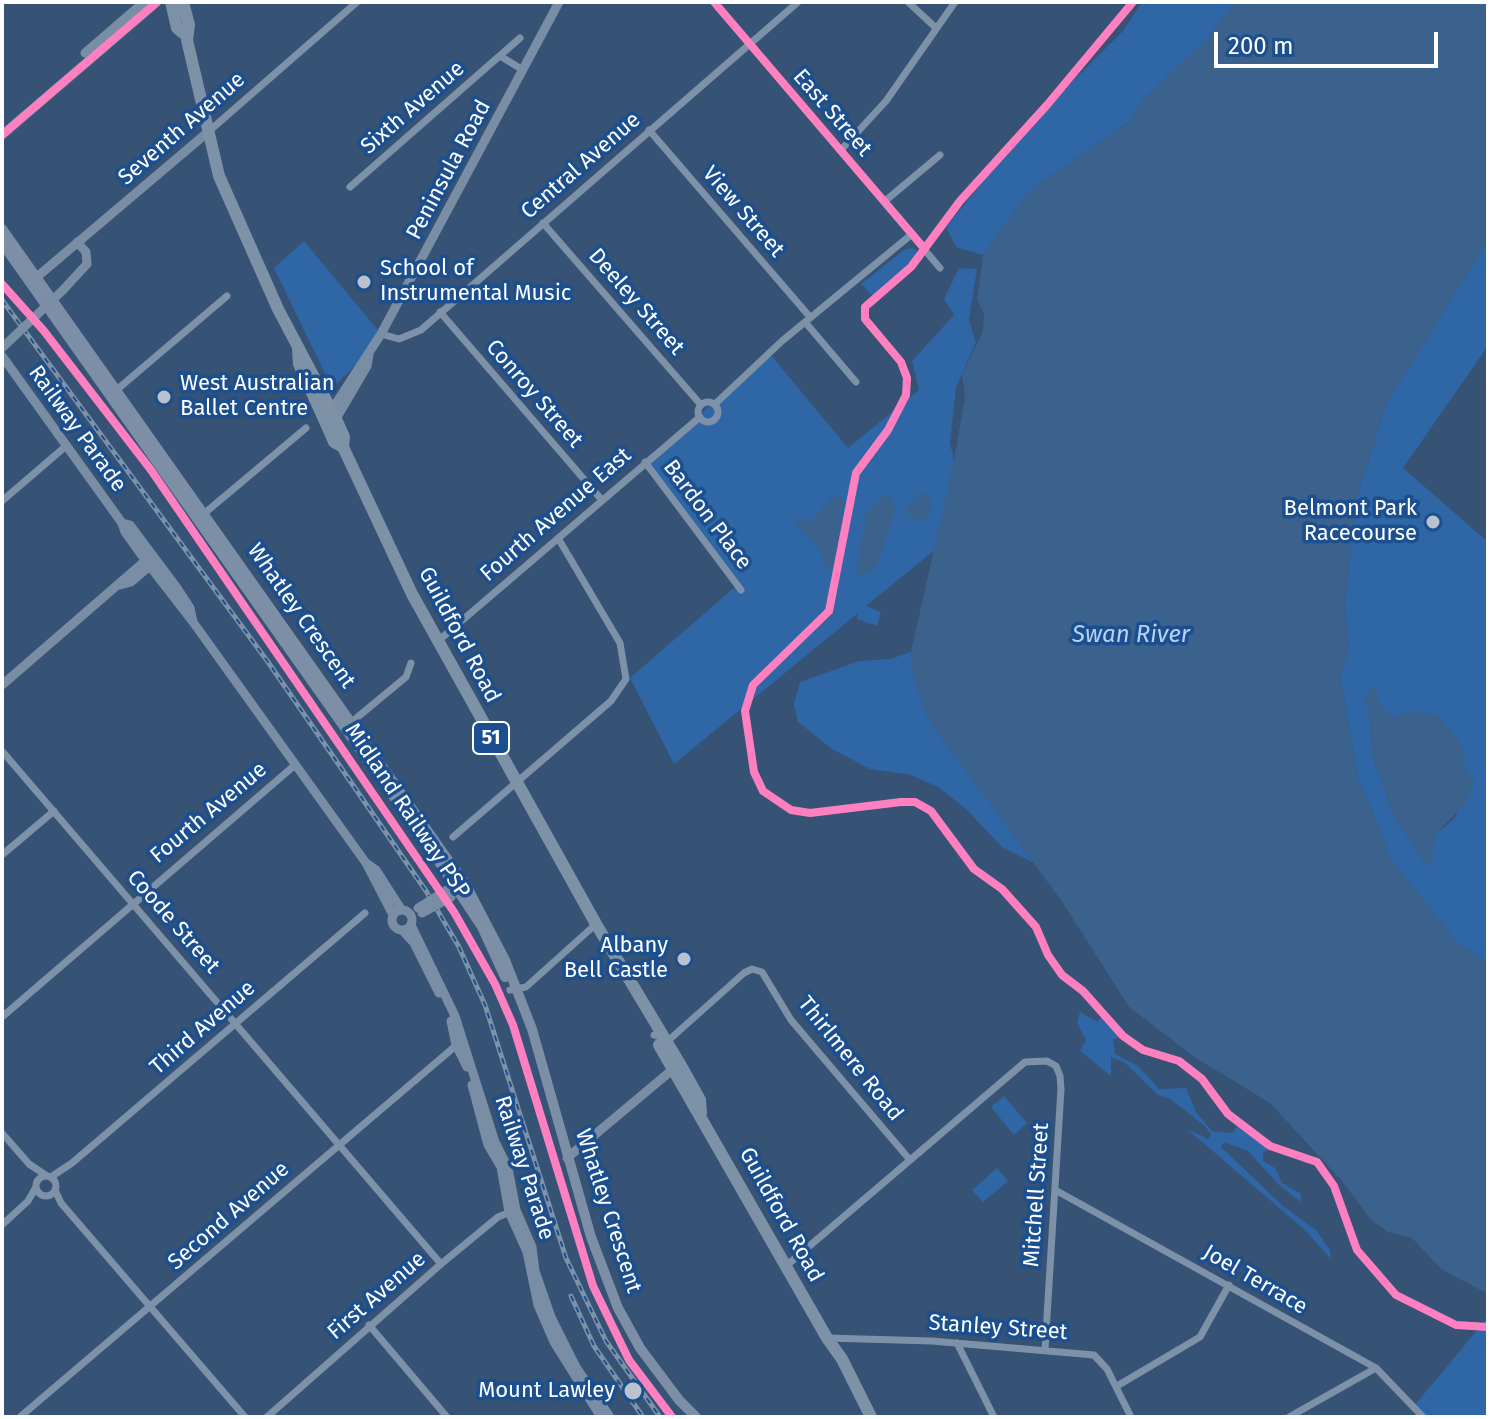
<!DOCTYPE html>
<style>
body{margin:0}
#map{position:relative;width:1490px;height:1419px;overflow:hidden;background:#365274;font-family:"Fira Sans",sans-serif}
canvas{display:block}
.frame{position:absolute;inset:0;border:4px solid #fff;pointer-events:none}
.scale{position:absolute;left:1214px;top:32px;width:224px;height:36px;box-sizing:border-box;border:4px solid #fff;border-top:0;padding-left:10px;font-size:24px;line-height:28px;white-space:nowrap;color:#fff;-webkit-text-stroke:6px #1b4f8f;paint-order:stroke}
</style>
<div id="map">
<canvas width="1490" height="1419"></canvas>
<div class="frame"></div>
<div class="scale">200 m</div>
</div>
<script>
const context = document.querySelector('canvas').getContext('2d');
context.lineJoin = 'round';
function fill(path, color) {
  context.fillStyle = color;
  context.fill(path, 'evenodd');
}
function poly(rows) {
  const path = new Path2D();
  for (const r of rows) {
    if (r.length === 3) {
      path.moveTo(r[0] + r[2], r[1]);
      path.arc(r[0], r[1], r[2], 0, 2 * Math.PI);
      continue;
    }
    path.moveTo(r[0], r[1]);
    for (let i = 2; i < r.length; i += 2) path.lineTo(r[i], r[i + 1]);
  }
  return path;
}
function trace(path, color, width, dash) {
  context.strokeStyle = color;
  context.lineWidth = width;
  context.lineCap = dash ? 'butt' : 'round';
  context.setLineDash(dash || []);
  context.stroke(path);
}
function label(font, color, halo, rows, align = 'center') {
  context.font = font + ' "Fira Sans",sans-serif';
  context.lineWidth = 7;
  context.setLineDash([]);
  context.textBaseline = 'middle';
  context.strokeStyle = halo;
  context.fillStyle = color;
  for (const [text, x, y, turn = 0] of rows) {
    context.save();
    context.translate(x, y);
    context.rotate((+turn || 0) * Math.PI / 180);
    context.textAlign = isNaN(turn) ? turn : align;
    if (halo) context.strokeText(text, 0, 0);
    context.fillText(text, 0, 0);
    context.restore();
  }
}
fill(poly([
 [1142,2,1236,2,1205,41,1144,99,1130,121,1029,191,983,255,956,247,946,227,1030,124,1123,31],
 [1488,240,1488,346,1403,468,1488,542,1488,963,1457,943,1391,859,1358,777,1340,675,1348,652,1345,601,1356,499,1387,402],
 [1378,704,1393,718,1415,711,1463,751,1463,768,1474,781,1454,819,1436,834,1428,867,1395,819,1373,757,1369,710],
 [304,241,381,334,360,361,332,388,274,268],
 [913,248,917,251,909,267,874,297,861,284,905,249],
 [959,268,977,269,969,320,976,342,956,388,950,443,954,460,936,549,866,606,881,612,877,626,857,619,858,613,674,764,630,678,737,585,647,460,770,354,848,448,919,390,912,361,954,315,944,299],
 [911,652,914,678,929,720,1034,863,1002,847,966,809,938,787,911,775,870,769,832,749,798,722,794,704,800,682,859,661,890,659],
 [1080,1012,1097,1022,1104,1014,1123,1036,1113,1039,1115,1054,1138,1066,1159,1089,1186,1088,1196,1112,1212,1131,1232,1133,1240,1123,1270,1146,1263,1154,1263,1161,1275,1168,1282,1183,1301,1194,1301,1202,1279,1185,1248,1151,1224,1142,1221,1147,1283,1206,1316,1230,1330,1250,1331,1259,1306,1231,1187,1129,1208,1139,1211,1135,1205,1126,1170,1099,1158,1095,1125,1063,1111,1057,1111,1076,1080,1051,1086,1040,1077,1023],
 [1004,1096,1027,1123,1014,1135,991,1107],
 [997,1168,1008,1181,983,1202,972,1190],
 [1488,1317,1488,1417,1423,1417,1414,1406]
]), '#2f66a5');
fill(poly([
 [1236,2,1488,2,1488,240,1387,402,1356,499,1345,601,1348,653,1340,675,1358,777,1391,859,1457,943,1488,963,1488,1294,1441,1269,1412,1238,1388,1232,1371,1220,1342,1181,1270,1103,1196,1058,1129,1007,1063,903,929,720,914,678,911,652,954,460,965,397,962,375,983,331,984,314,977,300,983,255,1029,191,1130,121,1144,99,1205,41],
 [921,493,927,493,932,507,926,519,919,522,907,514,908,507],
 [840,496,844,501,835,566,827,570,818,547,797,526,796,520,810,522,832,497],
 [889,496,896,507,879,561,873,571,856,576,866,512,881,497],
 [1372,686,1379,696,1378,704,1393,718,1415,711,1437,715,1456,736,1463,751,1463,768,1475,781,1466,803,1436,834,1429,869,1395,819,1373,757,1369,710,1364,699]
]), '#3b618d');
trace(poly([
 [714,2,940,268],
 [908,2,936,28],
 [500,56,523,70],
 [649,130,810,317],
 [208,132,357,2],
 [841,150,886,101,955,2],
 [350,187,520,38],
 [885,201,940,155],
 [543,223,701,405],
 [440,312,601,499],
 [805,322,856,382],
 [381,334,399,339,421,330,798,2],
 [113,393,227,296],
 [708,412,10],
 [715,404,782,341,912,234],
 [645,462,741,590],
 [2,501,66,446],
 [200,517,306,428],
 [438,641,700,417],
 [348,725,406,677,411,663],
 [2,751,441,1264],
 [453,837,611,701,626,679,620,643,558,538],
 [2,855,54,811],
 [510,990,526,987,596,924],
 [2,1017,295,765],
 [654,1035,670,1039,744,973,752,969,762,972,791,1020,910,1160],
 [2,1133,29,1164,47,1176],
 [46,1186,10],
 [51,1177,72,1163,365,913],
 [55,1190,61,1203,245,1417],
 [1057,1191,1376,1368,1423,1417],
 [2,1225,28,1201,36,1187],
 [786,1266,1025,1062,1047,1061,1056,1066,1060,1076,1061,1089,1045,1349],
 [369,1325,447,1417],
 [827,1338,932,1341,1094,1355,1107,1369,1131,1417],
 [957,1343,994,1417],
 [1117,1386,1200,1337,1229,1285],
 [20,1417,459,1043],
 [267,1417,441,1264,498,1217,513,1211],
 [1289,1417,1376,1368]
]), '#7d92a8', 7);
trace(poly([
 [85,53,144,2],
 [2,135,157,2],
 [31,282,208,132],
 [63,290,87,264,86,252,77,242],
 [2,356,122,523,125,532,145,560,193,622,366,863,393,915],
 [329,414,381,334,559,2],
 [336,419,367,366,369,354],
 [122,523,130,525,177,588,190,608,193,622],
 [120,585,131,582,153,563],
 [2,685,152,555],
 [366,863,376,870,401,909],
 [402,920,10],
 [411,925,455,1016,495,1142,508,1168,516,1210,532,1247,535,1271,551,1317,576,1367,610,1417],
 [403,931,414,943,439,993],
 [451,1021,456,1045,467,1067],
 [472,1085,488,1145,501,1167,509,1212,527,1252,538,1305,554,1342,601,1417],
 [567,1158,678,1065]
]), '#798da4', 9);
trace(poly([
 [2,229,467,887,505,960,532,1029,591,1237,618,1308,640,1348,679,1400,696,1417],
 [2,243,430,848,482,927,505,977]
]), '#7d8ea7', 10);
trace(poly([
 [171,2,177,28,187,36],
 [183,2,189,25,187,40,219,176,278,309,336,419,344,437,343,447,412,594,596,924,680,1064,700,1100,701,1113],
 [298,349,299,364,328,428,334,442,343,447],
 [659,1045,827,1338,842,1359,871,1417]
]), '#7e92a7', 12);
const rail = poly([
 [2,300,268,662,426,891,459,947,485,1005,566,1258,606,1341,660,1417],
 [571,1296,594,1346,643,1417]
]);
trace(rail, '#7e92a7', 5);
trace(rail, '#1b4f8f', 2, [6]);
trace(poly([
 [2,348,63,290],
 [418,908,447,890],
 [422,913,451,897]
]), '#798da4', 9);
trace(poly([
 [714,2,924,248],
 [1133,2,1047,105,960,201,911,267,865,307,865,319,901,362,907,378,906,395,888,430,856,473,829,611,753,685,745,711,754,772,763,791,791,810,810,813,901,802,915,802,931,811,974,869,1002,889,1036,927,1048,955,1062,975,1083,991,1123,1036,1143,1050,1179,1061,1202,1079,1228,1114,1270,1146,1317,1162,1334,1186,1357,1250,1396,1295,1456,1325,1488,1327],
 [2,135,157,2],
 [2,284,44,331,151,470,454,912,495,984,513,1025,593,1286,629,1360,672,1417]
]), '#ff80c0', 8);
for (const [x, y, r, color] of [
 [364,282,8,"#b9c2ce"],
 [164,397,8,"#b9c2ce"],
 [1433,522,8,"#b9c2ce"],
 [684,959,8,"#b9c2ce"],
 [633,1391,10,"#b9c2ce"]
]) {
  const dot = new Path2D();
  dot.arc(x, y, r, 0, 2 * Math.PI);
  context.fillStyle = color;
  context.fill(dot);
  trace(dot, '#1b4f8f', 3);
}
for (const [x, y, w] of [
 [491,738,36]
]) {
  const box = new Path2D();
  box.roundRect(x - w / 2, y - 16, w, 32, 6);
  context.fillStyle = '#1b4f8f';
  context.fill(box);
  trace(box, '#fff', 2);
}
label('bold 20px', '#fff', null, [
 ["51",491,738]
]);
label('22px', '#fff', '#1b4f8f', [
 ["Sixth Avenue",413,108,-41],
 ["East Street",832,113,49],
 ["Seventh Avenue",182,129,-41],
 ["Central Avenue",581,166,-41],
 ["Peninsula Road",449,170,-62],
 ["View Street",743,212,49],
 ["Deeley Street",636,302,49],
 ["Conroy Street",534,394,49],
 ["Railway Parade",77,429,54],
 ["Fourth Avenue East",556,515,-41],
 ["Bardon Place",707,515,53],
 ["Whatley Crescent",301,616,55],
 ["Guildford Road",459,635,62],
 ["Midland Railway PSP",407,811,56],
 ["Fourth Avenue",209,813,-40],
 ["Coode Street",173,922,49],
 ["Third Avenue",203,1028,-41],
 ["Thirlmere Road",850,1059,51],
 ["Railway Parade",524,1168,72],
 ["Mitchell Street",1037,1195,-86],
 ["Whatley Crescent",608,1211,72],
 ["Guildford Road",781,1215,61],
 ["Second Avenue",229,1216,-41],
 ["Joel Terrace",1255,1280,30],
 ["First Avenue",377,1296,-41],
 ["Stanley Street",998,1328,4]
]);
label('22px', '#fff', '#1b4f8f', [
 ["School of",380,269,"left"],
 ["Instrumental Music",380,294,"left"],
 ["West Australian",180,384,"left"],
 ["Ballet Centre",180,409,"left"],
 ["Belmont Park",1417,509],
 ["Racecourse",1417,534],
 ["Albany",668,946],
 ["Bell Castle",668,971],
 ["Mount Lawley",615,1391]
], 'right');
label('italic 24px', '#b5d3f5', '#1b4f8f', [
 ["Swan River",1131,635]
]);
</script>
